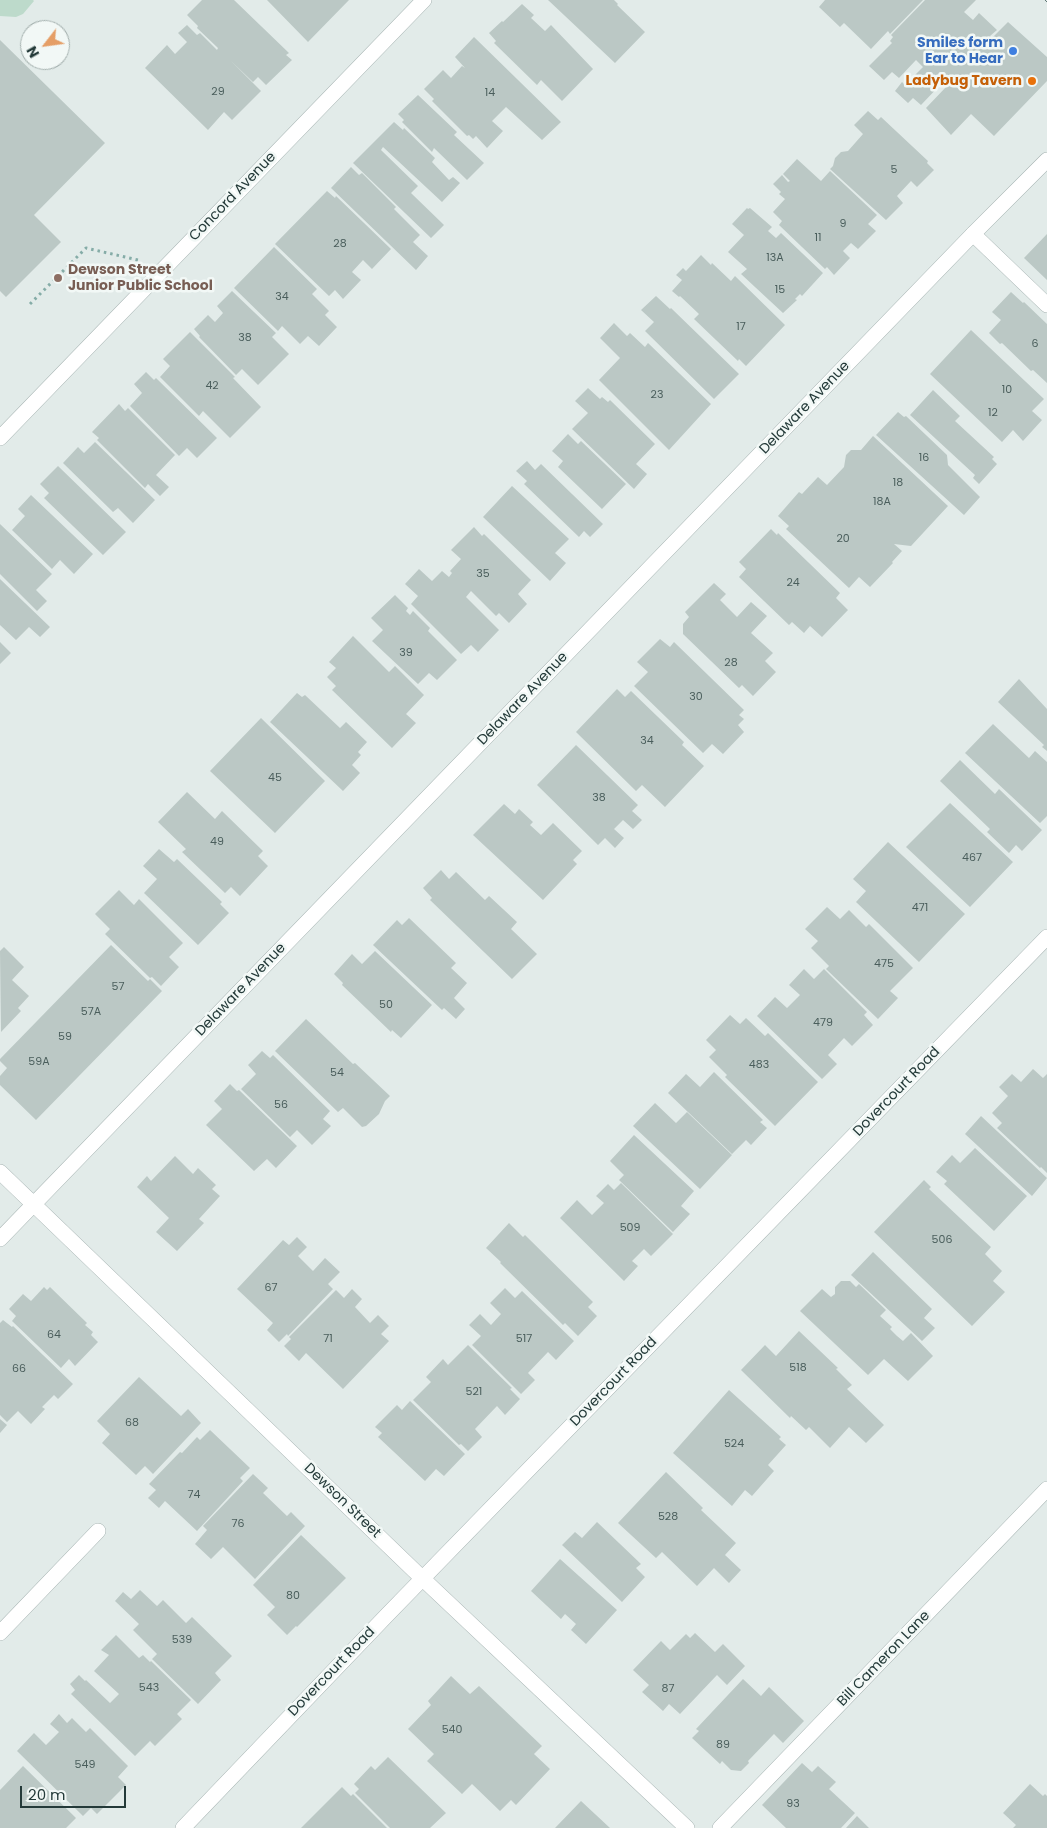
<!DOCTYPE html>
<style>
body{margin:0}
#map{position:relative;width:1047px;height:1828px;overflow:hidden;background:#e2ebe9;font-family:Poppins,sans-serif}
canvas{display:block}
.north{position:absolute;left:20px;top:20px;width:50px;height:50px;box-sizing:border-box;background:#f2f8f6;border:1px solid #a0acaa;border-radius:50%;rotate:240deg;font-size:14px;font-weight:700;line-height:20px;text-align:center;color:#243a39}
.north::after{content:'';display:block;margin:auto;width:18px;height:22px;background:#e59e66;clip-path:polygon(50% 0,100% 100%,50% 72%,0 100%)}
.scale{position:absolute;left:20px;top:1786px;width:106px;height:22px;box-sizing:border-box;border:2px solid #243a39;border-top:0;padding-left:6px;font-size:15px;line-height:18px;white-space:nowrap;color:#243a39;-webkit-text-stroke:4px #f2f8f6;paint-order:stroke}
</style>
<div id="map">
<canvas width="1047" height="1828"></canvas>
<div class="north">N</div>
<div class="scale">20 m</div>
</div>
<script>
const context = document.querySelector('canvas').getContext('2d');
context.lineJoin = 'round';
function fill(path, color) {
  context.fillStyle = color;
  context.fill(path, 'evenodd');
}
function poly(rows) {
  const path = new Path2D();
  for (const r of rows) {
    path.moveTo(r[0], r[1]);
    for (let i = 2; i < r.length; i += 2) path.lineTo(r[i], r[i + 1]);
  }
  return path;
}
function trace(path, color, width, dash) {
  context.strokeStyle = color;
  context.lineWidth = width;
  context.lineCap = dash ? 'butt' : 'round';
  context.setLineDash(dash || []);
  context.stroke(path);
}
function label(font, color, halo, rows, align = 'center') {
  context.font = font + ' Poppins,sans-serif';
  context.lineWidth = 5;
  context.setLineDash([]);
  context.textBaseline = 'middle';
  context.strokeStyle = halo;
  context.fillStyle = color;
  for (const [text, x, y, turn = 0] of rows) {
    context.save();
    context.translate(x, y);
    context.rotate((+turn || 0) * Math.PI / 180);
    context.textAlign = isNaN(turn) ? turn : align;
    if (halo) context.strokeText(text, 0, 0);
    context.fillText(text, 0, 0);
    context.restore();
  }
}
fill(poly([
 [0,0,33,0,34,1,23,14,16,17,0,16]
]), '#bddacb');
fill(poly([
 [202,0,234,0,289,53,286,55,292,60,266,85,258,77,253,82,231,61,261,91,232,120,224,112,208,130,145,68,167,45,175,54,187,42,178,33,187,25,197,35,200,33,217,50,218,48,197,28,198,26,187,15],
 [267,0,349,0,308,42],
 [548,0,614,0,618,4,617,5,645,32,615,63],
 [825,0,923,0,890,34,888,31,871,49,844,23,840,27,819,7],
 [925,0,976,0,964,12,973,20,979,13,997,30,990,36,992,38,1008,22,1047,57,1047,81,994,136,971,114,951,135,926,108,946,87,942,83,921,105,913,98,908,103,895,91,902,82,905,85,923,67,916,60,899,78,892,72,884,80,869,66,892,43,890,41,893,37,891,35],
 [522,4,534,15,531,18,545,31,551,25,593,69,562,101,541,80,537,85,494,43,496,41,489,33,502,21,503,22],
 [474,37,561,122,542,140,506,107,492,121,503,131,487,148,476,136,473,139,469,135,467,136,432,101,434,99,424,89,443,70,451,78,462,66,465,68,455,57],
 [0,40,105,143,34,215,61,242,6,297,0,291],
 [418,95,457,132,454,135,484,163,467,180,434,148,432,152,402,122,404,120,398,114],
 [868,111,878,120,881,117,928,161,927,163,934,170,917,187,911,181,897,196,903,203,886,220,830,169,833,166,835,158,841,152,848,151,863,134,854,125],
 [394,122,403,130,404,128,435,158,432,162,449,180,453,177,460,183,442,202,383,147,381,150,418,186,411,193,444,225,431,238,353,163],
 [797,159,821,181,830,171,877,215,868,224,876,231,858,249,851,243,843,251,850,258,834,275,827,267,825,269,779,225,782,221,773,212,785,199,779,194,781,192,773,184,782,175,788,182,790,181,783,174],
 [351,167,359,175,362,173,396,207,394,209,420,235,413,242,428,256,416,270,331,188],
 [327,191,335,198,336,196,391,249,372,269,363,260,352,272,361,280,343,299,335,290,329,296,275,244],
 [747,208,748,209,750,208,772,227,768,231,776,238,781,233,823,273,802,296,800,294,795,299,797,300,783,313,741,274,747,269,728,252,744,235,732,224],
 [1047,234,1047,280,1024,258],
 [274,247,317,289,312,294,329,311,325,315,337,327,319,346,308,336,300,344,282,326,278,331,234,288],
 [701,255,711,265,712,263,731,281,735,276,785,325,746,366,739,359,738,361,694,319,699,314,680,296,679,297,672,291,682,280,676,275,683,268,686,271],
 [232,291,276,333,272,337,289,354,258,385,242,369,236,375,199,337,200,336,194,329,208,315,215,322,223,313,217,306],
 [1011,292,1023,303,1024,302,1047,324,1047,383,1033,370,1031,371,1002,343,1000,344,989,333,1001,320,992,312],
 [656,296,670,309,671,308,739,374,714,399,645,331,654,322,641,310],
 [614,323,627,336,630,333,645,347,648,343,711,404,669,450,599,380,620,358,600,338],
 [971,330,1044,399,1032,411,1042,420,1023,441,1013,430,1002,442,930,374],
 [190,332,235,377,233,378,261,407,230,438,203,411,199,416,160,377,170,366,163,359],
 [146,372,154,380,156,378,217,438,197,458,187,448,179,456,130,406,142,393,134,384],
 [588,388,600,399,602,397,608,402,610,400,655,444,636,464,647,474,634,489,572,429,588,413,575,401],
 [933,390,960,416,955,421,994,457,992,459,997,464,979,484,973,478,975,475,910,415],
 [119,404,125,411,128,408,175,455,156,475,169,487,160,496,148,484,145,488,97,440,99,438,92,432],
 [898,412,904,417,906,416,947,455,948,465,980,497,964,515,876,435],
 [568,434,578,444,581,441,626,484,602,509,558,467,563,461,552,451],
 [873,436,948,506,911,546,894,544,902,551,892,562,893,563,870,587,859,577,849,588,786,529,789,526,778,516,799,492,802,494,818,477,827,485,844,467,846,455,851,450,861,450],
 [95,442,155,500,133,523,118,508,113,512,63,463,78,447,84,453],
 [527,461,535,470,541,464,603,524,590,537,584,531,579,537,524,484,527,481,516,471],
 [58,466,126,532,103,555,44,498,49,493,40,484],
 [512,486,569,539,555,553,566,563,550,581,483,517],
 [31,495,93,554,74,574,60,560,52,569,12,530,25,516,18,509],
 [0,524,52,574,36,590,47,601,37,611,0,574],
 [474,527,482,536,484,534,531,580,518,594,527,604,509,623,499,613,496,616,471,591,466,597,499,630,478,652,471,645,461,654,411,604,418,596,405,584,419,569,432,581,442,571,449,577,452,573,450,571,461,559,451,550],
 [771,529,777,535,778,533,840,593,836,598,848,610,822,637,810,626,804,633,792,622,789,625,739,577,746,569,739,562],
 [0,579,50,627,40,637,29,627,16,640,0,625],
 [714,583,726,594,720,600,737,617,751,602,767,616,751,633,773,653,765,661,776,672,753,696,742,685,739,688,683,634,683,624,689,617,685,612],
 [395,595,408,608,406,611,410,615,413,611,430,628,428,631,457,660,437,680,429,673,418,684,372,641,383,630,371,618],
 [353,636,389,672,395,666,424,695,406,714,416,723,392,748,332,690,336,686,327,677,336,668,329,662],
 [660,639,670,647,674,642,744,710,739,715,744,719,738,725,744,732,723,754,712,744,703,753,634,686,648,672,637,662],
 [0,642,11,653,0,664],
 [1019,679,1047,709,1047,751,1042,747,1044,745,998,702],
 [617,689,625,697,631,691,684,742,682,745,704,766,665,807,642,785,636,791,576,732],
 [297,693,302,697,305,695,340,728,346,722,367,742,358,752,361,755,352,765,360,773,343,791,270,722],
 [261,718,325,781,275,833,210,771],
 [993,724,1029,758,1035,751,1047,762,1047,816,1040,823,965,753],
 [576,745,638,805,632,811,642,820,633,829,623,820,614,829,624,838,615,848,605,838,598,845,537,785],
 [960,760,995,794,999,789,1042,830,1022,851,1016,845,1009,853,987,832,990,829,940,781],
 [187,792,215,819,222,811,263,851,258,856,268,866,240,896,231,887,225,893,182,852,186,849,158,822],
 [950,803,1013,862,970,907,906,847],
 [504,804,515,814,519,809,533,822,530,825,541,835,553,823,582,851,573,860,577,864,543,900,473,835],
 [888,842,965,914,919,962,856,902,866,891,853,879],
 [159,849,174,862,177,859,222,902,220,904,229,913,198,945,144,893,157,879,143,866],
 [441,870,449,879,456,872,485,900,489,896,517,922,511,929,537,954,512,979,430,900,432,898,423,888],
 [119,890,134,905,139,899,183,943,169,957,179,967,161,986,152,977,150,978,105,934,110,929,95,914],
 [827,907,840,919,849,910,866,927,869,924,913,968,890,991,898,998,878,1019,826,969,829,966,811,948,818,941,805,929],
 [409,918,456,963,451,968,467,983,454,998,465,1009,456,1019,444,1008,442,1010,373,945,397,920,402,925],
 [111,945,148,981,150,979,162,991,36,1120,0,1085,0,1076,7,1068,0,1061,0,1059],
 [4,947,24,967,12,980,29,996,18,1008,21,1011,1,1032,0,951],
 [375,951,432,1005,401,1038,392,1030,391,1032,342,985,343,983,334,974,352,954,362,964],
 [804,969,814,979,824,969,867,1012,864,1015,873,1025,852,1046,844,1038,828,1055,837,1064,822,1079,757,1016,775,997,787,1008,800,995,789,985],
 [730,1015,740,1024,746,1018,765,1036,768,1033,818,1082,775,1126,725,1077,727,1075,709,1057,716,1050,706,1040],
 [306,1019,353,1064,355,1063,390,1096,385,1101,379,1114,366,1126,362,1127,343,1108,338,1112,275,1051],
 [262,1051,270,1058,273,1055,330,1111,323,1119,331,1126,312,1145,297,1130,290,1137,241,1089,256,1074,248,1065],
 [1033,1069,1043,1078,1047,1074,1047,1173,1041,1167,1040,1168,997,1128,1002,1123,992,1113,1008,1096,999,1087,1012,1074,1021,1082],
 [714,1072,763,1120,760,1122,767,1128,751,1145,746,1140,732,1154,668,1093,686,1074,700,1087],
 [230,1084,237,1091,239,1090,297,1146,276,1168,267,1159,254,1171,206,1125,222,1109,214,1101],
 [655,1103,676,1123,687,1112,732,1155,700,1189,633,1126],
 [981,1116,1047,1178,1032,1196,965,1134],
 [634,1135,694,1191,681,1206,690,1214,673,1232,619,1180,624,1175,610,1161],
 [975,1148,1027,1196,994,1231,944,1184,947,1181,936,1172,952,1155,960,1163],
 [175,1156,193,1174,198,1168,216,1185,212,1189,220,1196,199,1219,204,1223,177,1251,156,1232,169,1218,137,1187,147,1176,151,1181],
 [924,1180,931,1187,929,1189,991,1247,985,1254,1002,1271,993,1281,1005,1292,972,1326,874,1232],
 [621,1183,673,1234,651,1256,644,1249,632,1261,638,1266,624,1281,560,1218,577,1200,592,1215,604,1203,596,1196,608,1184,614,1190],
 [509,1223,523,1237,525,1235,593,1302,588,1307,597,1316,578,1336,565,1323,563,1325,500,1263,501,1262,486,1248],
 [297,1237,307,1247,298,1256,313,1271,325,1258,340,1272,328,1284,333,1289,288,1336,287,1334,279,1342,267,1330,273,1323,237,1289,283,1240,289,1245],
 [873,1252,932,1309,924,1318,935,1328,922,1341,851,1275],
 [841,1281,850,1281,856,1287,859,1284,886,1310,880,1316,892,1327,890,1329,897,1336,903,1341,911,1333,933,1356,908,1381,884,1359,868,1375,800,1311,822,1289,831,1297,835,1294,835,1287],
 [44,1287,47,1290,50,1287,87,1323,85,1325,93,1332,91,1335,98,1342,75,1366,69,1359,61,1368,12,1321,16,1316,9,1309,23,1294,31,1301],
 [505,1288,515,1298,522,1291,574,1341,556,1360,548,1352,528,1373,535,1380,521,1394,472,1345,481,1336,469,1325,480,1314,491,1325,501,1314,490,1303],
 [352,1289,362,1299,355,1307,370,1323,378,1315,389,1326,381,1334,389,1341,343,1389,306,1353,299,1361,284,1346,291,1339,289,1337,336,1290,344,1298],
 [3,1320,12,1327,13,1326,73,1384,58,1399,54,1395,42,1407,45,1409,31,1424,18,1411,7,1422,0,1415,0,1323],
 [799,1331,838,1368,836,1369,852,1385,847,1389,884,1425,866,1443,849,1427,830,1448,809,1427,806,1430,791,1416,790,1418,741,1370,765,1345,776,1356],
 [468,1345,512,1388,510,1389,520,1399,505,1415,497,1406,475,1429,482,1437,468,1451,461,1444,459,1445,413,1400,431,1382,426,1377,443,1359,448,1365],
 [139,1377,181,1416,188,1409,201,1423,153,1474,145,1466,136,1475,102,1443,110,1434,97,1421],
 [729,1390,781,1437,779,1439,786,1445,768,1465,774,1471,752,1496,745,1490,732,1506,673,1453],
 [410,1401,465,1454,444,1476,436,1469,425,1481,378,1437,382,1433,375,1427,397,1405,402,1410],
 [0,1419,7,1425,0,1433],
 [210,1430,250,1468,240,1478,243,1481,197,1531,165,1501,159,1508,148,1498,156,1490,149,1484,180,1452,182,1453,197,1437,200,1440],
 [666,1472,703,1508,701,1510,736,1543,725,1555,741,1570,729,1583,714,1568,697,1586,662,1552,656,1558,618,1523],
 [253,1474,268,1488,263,1493,287,1516,291,1512,305,1526,255,1579,223,1547,211,1559,195,1544,207,1530,203,1526],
 [597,1522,641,1564,636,1568,645,1577,622,1602,562,1545,575,1532,582,1538],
 [301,1535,346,1578,297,1627,296,1626,287,1635,267,1615,275,1607,253,1585],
 [560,1559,617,1610,586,1644,571,1630,576,1624,565,1614,561,1619,531,1591],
 [140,1590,157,1606,163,1600,186,1623,192,1617,232,1656,215,1673,221,1680,198,1704,152,1659,157,1654,133,1630,139,1624,115,1601,123,1592,131,1599],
 [695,1633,715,1652,723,1644,745,1666,727,1685,717,1675,680,1714,669,1704,663,1711,642,1692,649,1685,633,1670,661,1641,670,1650,686,1634,690,1638],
 [116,1635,139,1658,143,1655,150,1662,151,1661,191,1700,177,1714,182,1719,155,1746,150,1741,135,1756,71,1694,75,1690,70,1684,79,1675,85,1681,86,1680,110,1703,119,1694,94,1671,109,1655,101,1650],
 [451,1676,470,1694,479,1686,542,1746,534,1754,550,1769,516,1805,511,1800,500,1811,472,1784,462,1794,427,1761,434,1754,408,1729,431,1705,428,1701],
 [743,1679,761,1696,769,1687,804,1721,783,1743,774,1734,748,1761,749,1763,741,1771,731,1770,722,1761,720,1764,692,1738,699,1731,696,1729],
 [59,1714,67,1723,72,1718,86,1732,90,1728,128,1766,118,1777,126,1785,97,1814,91,1808,83,1816,17,1751,34,1733,46,1745,59,1732,50,1724],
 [388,1757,446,1813,430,1828,390,1828,355,1793,359,1789,354,1784,371,1766,375,1770],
 [802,1763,812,1772,818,1766,836,1782,829,1789,855,1813,841,1828,786,1828,762,1805],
 [23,1766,76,1818,66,1828,0,1828,0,1790],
 [1030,1784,1043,1796,1045,1794,1047,1796,1047,1828,1013,1828,1016,1825,1003,1813],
 [342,1787,351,1796,353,1794,387,1828,301,1828],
 [581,1801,610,1828,555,1828],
 [857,1816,869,1828,846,1828]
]), '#bbc8c5');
const service = poly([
 [973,234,1047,305],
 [0,1633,98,1531],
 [720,1828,1047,1489]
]);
const minor = poly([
 [0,438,424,0],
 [0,1172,423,1579,687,1828],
 [0,1239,973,234,1047,160]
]);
const tertiary = poly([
 [183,1828,388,1614,1047,937]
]);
trace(service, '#a5b2b1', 16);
trace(minor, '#a5b2b1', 16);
trace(tertiary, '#a5b2b1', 16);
trace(poly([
 [30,304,86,248,138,260]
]), '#85aca7', 3, [2.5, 4]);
trace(service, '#fff', 15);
trace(minor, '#fff', 15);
trace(tertiary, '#fff', 15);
trace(poly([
 [1045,0,1047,2]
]), '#5e7674', 1);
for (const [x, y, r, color] of [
 [1013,51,5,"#3f7fe0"],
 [1032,81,5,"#e8710a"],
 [58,278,5,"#8d6e63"]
]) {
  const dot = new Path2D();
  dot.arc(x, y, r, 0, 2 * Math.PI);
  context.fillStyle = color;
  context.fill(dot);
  trace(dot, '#f2f8f6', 2);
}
label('11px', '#4a5e5c', null, [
 ["29",218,92],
 ["14",490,93],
 ["5",894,170],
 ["9",843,224],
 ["11",818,238],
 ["28",340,244],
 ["13A",775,258],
 ["15",780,290],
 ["34",282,297],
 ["17",741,327],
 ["38",245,338],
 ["6",1035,344],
 ["42",212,386],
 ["10",1007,390],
 ["23",657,395],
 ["12",993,413],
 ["16",924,458],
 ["18",898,483],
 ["18A",882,502],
 ["20",843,539],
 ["35",483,574],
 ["24",793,583],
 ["39",406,653],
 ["28",731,663],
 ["30",696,697],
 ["34",647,741],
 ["45",275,778],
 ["38",599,798],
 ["49",217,842],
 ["467",972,858],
 ["471",920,908],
 ["475",884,964],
 ["57",118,987],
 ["50",386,1005],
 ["57A",91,1012],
 ["479",823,1023],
 ["59",65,1037],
 ["59A",39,1062],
 ["483",759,1065],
 ["54",337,1073],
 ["56",281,1105],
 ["509",630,1228],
 ["506",942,1240],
 ["67",271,1288],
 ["64",54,1335],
 ["71",328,1339],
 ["517",524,1339],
 ["518",798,1368],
 ["66",19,1369],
 ["521",474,1392],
 ["68",132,1423],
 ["524",734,1444],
 ["74",194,1495],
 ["528",668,1517],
 ["76",238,1524],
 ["80",293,1596],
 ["539",182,1640],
 ["543",149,1688],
 ["87",668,1689],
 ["540",452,1730],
 ["89",723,1745],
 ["549",85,1765],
 ["93",793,1804]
]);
label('bold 14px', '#366cbe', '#f2f8f6', [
 ["Smiles form",1003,43],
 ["Ear to Hear",1003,59]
], 'right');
label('bold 14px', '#c56008', '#f2f8f6', [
 ["Ladybug Tavern",1022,81]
], 'right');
label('14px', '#243a39', '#f2f8f6', [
 ["Concord Avenue",233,197,-46],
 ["Delaware Avenue",805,408,-46],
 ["Delaware Avenue",523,699,-46],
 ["Delaware Avenue",241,990,-46],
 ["Dovercourt Road",897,1092,-46],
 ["Dovercourt Road",614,1382,-46],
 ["Dewson Street",342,1501,44],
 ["Bill Cameron Lane",884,1659,-46],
 ["Dovercourt Road",332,1672,-46]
]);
label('bold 14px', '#785e54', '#f2f8f6', [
 ["Dewson Street",68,270],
 ["Junior Public School",68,286]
], 'left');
</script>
